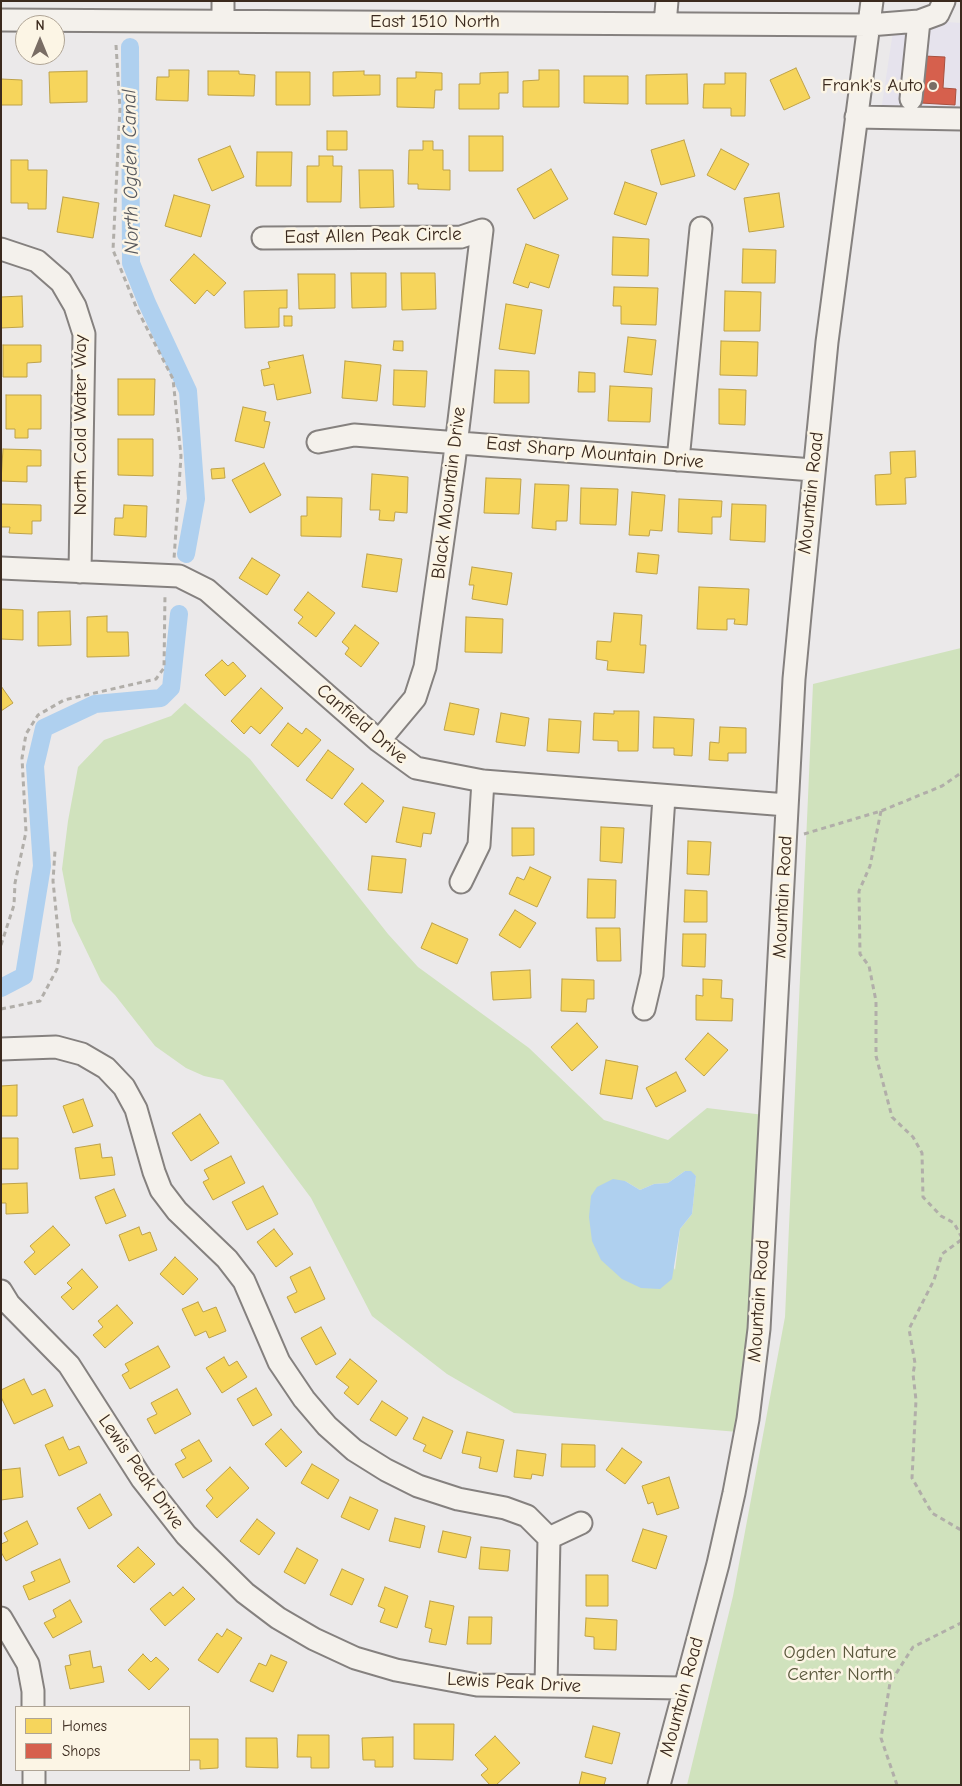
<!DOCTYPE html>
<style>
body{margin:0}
#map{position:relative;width:962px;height:1786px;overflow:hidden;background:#ebe9ea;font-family:"Comic Neue",sans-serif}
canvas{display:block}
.frame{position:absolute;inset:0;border:2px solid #3b2a1e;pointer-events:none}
.legend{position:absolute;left:15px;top:1706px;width:175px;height:65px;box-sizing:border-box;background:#fcf5e5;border:1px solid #afa495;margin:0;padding:6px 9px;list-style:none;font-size:15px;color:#3b2a1e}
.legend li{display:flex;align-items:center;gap:10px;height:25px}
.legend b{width:25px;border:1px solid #afa495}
.north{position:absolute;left:15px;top:15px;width:50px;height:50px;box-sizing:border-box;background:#fcf5e5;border:1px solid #afa495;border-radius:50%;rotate:0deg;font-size:14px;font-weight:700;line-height:20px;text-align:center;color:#3b2a1e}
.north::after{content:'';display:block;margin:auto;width:18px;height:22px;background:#796d65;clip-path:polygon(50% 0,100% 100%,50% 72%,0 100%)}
</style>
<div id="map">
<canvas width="962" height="1786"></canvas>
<div class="frame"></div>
<ul class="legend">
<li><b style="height:14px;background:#f6d55c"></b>Homes</li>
<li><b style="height:14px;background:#d6604d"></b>Shops</li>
</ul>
<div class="north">N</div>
</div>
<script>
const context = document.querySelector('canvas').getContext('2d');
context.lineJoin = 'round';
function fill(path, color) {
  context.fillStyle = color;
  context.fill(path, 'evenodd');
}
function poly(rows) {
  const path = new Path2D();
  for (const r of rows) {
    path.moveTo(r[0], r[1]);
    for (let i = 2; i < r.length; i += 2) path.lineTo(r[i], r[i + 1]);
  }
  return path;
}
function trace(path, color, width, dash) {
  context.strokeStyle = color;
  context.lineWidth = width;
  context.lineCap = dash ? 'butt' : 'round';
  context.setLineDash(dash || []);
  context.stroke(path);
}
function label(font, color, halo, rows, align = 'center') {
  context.font = font + ' "Comic Neue",sans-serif';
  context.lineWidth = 5;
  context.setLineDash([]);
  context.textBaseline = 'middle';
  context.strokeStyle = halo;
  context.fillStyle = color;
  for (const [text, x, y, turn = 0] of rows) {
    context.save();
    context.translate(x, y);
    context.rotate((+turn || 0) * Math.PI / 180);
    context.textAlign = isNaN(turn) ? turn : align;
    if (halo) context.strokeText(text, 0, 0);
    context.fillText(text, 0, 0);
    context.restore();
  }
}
fill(poly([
 [895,18,961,23,961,115,881,111]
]), '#e6e3ed');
fill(poly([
 [961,648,961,1785,687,1785,733,1596,785,1317,813,684],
 [185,703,250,759,388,934,418,967,529,1048,604,1120,668,1140,707,1108,764,1115,753,1319,738,1432,514,1413,447,1374,372,1316,311,1198,223,1080,204,1076,186,1068,155,1046,115,995,101,981,72,921,62,869,68,821,78,767,104,740,171,716],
 [685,1171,696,1176,692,1214,680,1229,675,1270,625,1181,640,1190,654,1184,668,1183]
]), '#d0e2bd');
fill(poly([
 [685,1171,691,1171,696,1176,692,1214,680,1229,672,1279,660,1289,641,1288,622,1279,601,1260,592,1241,589,1217,591,1196,597,1187,613,1179,625,1181,640,1190,654,1184,668,1183]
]), '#afd0ef');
const homes = poly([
 [796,68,810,98,784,110,770,80,796,68],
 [169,70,189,70,188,101,156,100,157,77,169,77,169,70],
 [539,70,559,70,559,107,523,107,523,81,539,80,539,70],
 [87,71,87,102,50,103,49,72,87,71],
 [208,71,239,71,239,74,255,75,254,96,208,95,208,71],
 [364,71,364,75,380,75,380,95,333,96,333,72,364,71],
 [276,72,310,72,310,105,276,105,276,72],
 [416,72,442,73,442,90,435,90,434,108,397,107,397,78,416,78,416,72],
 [508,72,508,93,499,93,499,109,459,109,459,84,480,84,480,73,508,72],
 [725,73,746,73,745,116,731,116,731,108,703,108,704,84,725,84,725,73],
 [687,74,688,104,646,104,646,75,687,74],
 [584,76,628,76,628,104,584,103,584,76],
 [1,79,22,80,22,105,1,105,1,79],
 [327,131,347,131,347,150,327,150,327,131],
 [469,136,503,136,503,171,469,171,469,136],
 [684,140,695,176,661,185,651,150,684,140],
 [423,141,433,141,433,150,443,150,443,170,450,170,450,190,418,189,418,184,408,184,409,150,423,150,423,141],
 [230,146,244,177,212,191,198,159,230,146],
 [721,149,749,164,735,190,707,175,721,149],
 [257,152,292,152,291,186,256,186,257,152],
 [319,156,333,156,333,166,342,166,341,202,307,202,307,166,319,166,319,156],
 [11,160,28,160,28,170,47,170,46,209,28,209,28,203,11,203,11,160],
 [551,169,568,199,534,219,517,189,551,169],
 [359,170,393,170,394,207,360,208,359,170],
 [625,182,657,193,646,225,614,214,625,182],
 [779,193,784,227,749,232,744,198,779,193],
 [174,195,210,205,201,237,165,226,174,195],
 [63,197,99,203,93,238,57,232,63,197],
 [613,237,649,239,648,276,612,275,613,237],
 [526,244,559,255,549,288,530,282,528,288,513,283,526,244],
 [743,249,776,250,775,283,742,283,743,249],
 [194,254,226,283,214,296,207,290,195,304,170,280,194,254],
 [351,273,386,273,386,307,352,308,351,273],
 [401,273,435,273,436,309,402,310,401,273],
 [298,274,335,274,335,308,299,309,298,274],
 [614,287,658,288,656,325,621,324,621,306,613,306,614,287],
 [287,290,287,308,279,308,279,327,245,328,244,291,287,290],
 [725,291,761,292,760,331,724,331,725,291],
 [22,296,23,327,1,328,1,297,22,296],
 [506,304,542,310,535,354,499,349,506,304],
 [284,316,292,316,292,326,284,326,284,316],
 [628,337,656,340,652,375,624,372,628,337],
 [394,341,403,341,403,351,393,350,394,341],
 [721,341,758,342,757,376,720,375,721,341],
 [3,345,41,345,41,362,27,363,27,377,3,377,3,345],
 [303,355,311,393,277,400,274,384,264,386,261,370,270,368,268,362,303,355],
 [345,361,381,365,377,401,342,398,345,361],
 [394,370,427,371,425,407,393,405,394,370],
 [495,370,529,371,529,403,494,403,495,370],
 [579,372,595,373,595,392,578,392,579,372],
 [118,379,155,379,154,415,118,415,118,379],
 [610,386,652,388,650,422,608,421,610,386],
 [719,389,746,390,745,425,719,424,719,389],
 [6,395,41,395,41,429,28,429,28,438,15,438,15,429,6,429,6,395],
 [243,407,266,412,264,421,270,422,264,448,235,441,243,407],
 [118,439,153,439,153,476,118,475,118,439],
 [3,449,41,450,41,466,27,466,27,482,1,481,3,449],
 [915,451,916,477,905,478,906,504,876,505,875,475,891,474,890,452,915,451],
 [264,463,281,495,250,513,232,480,264,463],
 [224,468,225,478,212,479,211,469,224,468],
 [372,474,408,477,407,513,395,512,394,521,379,520,380,510,370,510,372,474],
 [486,478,521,479,519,514,484,513,486,478],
 [535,484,569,485,567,521,556,521,556,530,532,528,535,484],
 [581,488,618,489,616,525,580,524,581,488],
 [632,492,665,495,662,531,650,530,649,536,629,535,632,492],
 [307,497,342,498,341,537,301,536,301,516,307,516,307,497],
 [679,499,722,501,721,517,712,517,712,534,678,532,679,499],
 [1,504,41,505,41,521,32,521,32,534,9,533,10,527,1,527,1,504],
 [732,504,766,505,765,542,730,540,732,504],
 [124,505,147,506,146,537,114,535,115,518,123,518,124,505],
 [638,553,659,555,657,574,636,572,638,553],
 [367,554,402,559,397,592,362,587,367,554],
 [252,558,280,575,267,595,239,578,252,558],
 [472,567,512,573,507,605,472,599,474,585,469,585,472,567],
 [699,587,749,589,747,625,734,624,735,619,727,619,727,630,697,629,699,587],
 [308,592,335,613,316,637,298,623,303,617,294,610,308,592],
 [1,609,23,610,23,640,1,639,1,609],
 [70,611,71,645,38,646,38,612,70,611],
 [614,613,642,615,640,645,646,645,644,673,607,670,608,661,596,659,597,641,611,642,614,613],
 [107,616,107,632,128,632,129,656,87,657,87,617,107,616],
 [466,617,503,619,502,653,465,652,466,617],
 [355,625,379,643,361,667,345,654,349,648,342,642,355,625],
 [222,660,228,666,233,662,246,676,225,696,205,675,222,660],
 [1,686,13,703,1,711,1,686],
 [261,688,283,708,260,734,251,726,244,734,231,721,261,688],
 [450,703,479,709,474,735,444,730,450,703],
 [614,711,639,711,638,751,618,751,618,741,593,740,594,713,614,714,614,711],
 [501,713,529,718,525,746,496,742,501,713],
 [654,717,694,719,692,756,674,755,674,748,653,748,654,717],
 [549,719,581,721,579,753,547,751,549,719],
 [288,723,302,734,306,728,321,740,298,767,271,745,288,723],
 [720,727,746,728,746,753,728,753,728,761,709,760,710,742,719,743,720,727],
 [328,750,354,769,332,799,306,780,328,750],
 [362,783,384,801,366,823,344,804,362,783],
 [403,807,435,813,431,834,423,833,421,847,396,842,403,807],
 [601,827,624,828,622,863,600,861,601,827],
 [512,828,534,828,534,855,512,856,512,828],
 [688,841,711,842,709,875,687,874,688,841],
 [372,856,406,859,402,893,368,890,372,856],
 [530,867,551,877,537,907,509,894,517,877,524,880,530,867],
 [588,879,616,880,615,918,587,918,588,879],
 [685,890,707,891,707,922,684,922,685,890],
 [515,910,536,923,520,948,499,935,515,910],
 [432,923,468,939,457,964,421,948,432,923],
 [596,928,620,928,621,961,597,961,596,928],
 [683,934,706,934,705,967,682,966,683,934],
 [530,970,531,998,493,1000,491,972,530,970],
 [562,979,594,980,594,999,587,999,586,1012,561,1011,562,979],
 [703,979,722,980,721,998,733,999,732,1021,696,1020,696,995,703,996,703,979],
 [577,1023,598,1047,572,1071,551,1047,577,1023],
 [708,1033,728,1050,704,1076,685,1059,708,1033],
 [606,1060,638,1066,632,1099,600,1094,606,1060],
 [676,1072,686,1091,656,1107,646,1088,676,1072],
 [17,1085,17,1116,1,1116,1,1086,17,1085],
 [83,1099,93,1126,73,1133,63,1106,83,1099],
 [200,1114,219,1143,191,1161,172,1133,200,1114],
 [1,1138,18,1138,18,1169,1,1169,1,1138],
 [100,1144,102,1158,112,1157,115,1175,80,1179,75,1148,100,1144],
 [231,1156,245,1183,213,1200,203,1182,209,1179,204,1170,231,1156],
 [27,1183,28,1213,6,1214,6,1203,1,1203,1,1184,27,1183],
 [263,1186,278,1214,247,1230,232,1202,263,1186],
 [114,1189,126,1216,106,1224,95,1197,114,1189],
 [53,1226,70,1245,35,1275,24,1262,35,1252,30,1246,53,1226],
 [139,1227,142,1235,150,1232,157,1250,129,1261,119,1235,139,1227],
 [274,1229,293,1254,276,1267,257,1242,274,1229],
 [175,1257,198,1279,183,1295,160,1274,175,1257],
 [310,1267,325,1299,295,1313,287,1297,297,1292,290,1277,310,1267],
 [82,1269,98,1287,73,1310,61,1297,72,1288,67,1283,82,1269],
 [198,1302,203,1312,216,1307,226,1331,209,1338,206,1331,195,1336,182,1309,198,1302],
 [117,1305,133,1323,105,1348,93,1335,103,1327,98,1321,117,1305],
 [321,1327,336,1354,316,1365,301,1338,321,1327],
 [158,1346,170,1367,130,1389,122,1375,129,1371,125,1364,158,1346],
 [224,1357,229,1366,237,1361,247,1377,222,1393,206,1368,224,1357],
 [350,1359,377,1381,358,1405,344,1393,349,1387,336,1377,350,1359],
 [24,1379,32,1395,45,1389,53,1406,14,1424,1,1397,1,1390,24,1379],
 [256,1388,272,1415,253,1426,237,1399,256,1388],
 [177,1389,191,1414,155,1434,147,1419,157,1414,151,1403,177,1389],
 [382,1401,408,1418,396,1436,370,1420,382,1401],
 [423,1417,453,1431,441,1459,423,1451,426,1445,413,1439,423,1417],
 [281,1429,302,1452,286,1467,265,1444,281,1429],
 [467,1432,504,1440,497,1472,479,1468,481,1457,462,1453,467,1432],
 [63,1437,69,1450,79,1446,87,1463,59,1476,45,1445,63,1437],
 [199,1440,212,1461,183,1478,175,1464,186,1458,181,1450,199,1440],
 [562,1444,595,1445,595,1467,561,1467,562,1444],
 [622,1448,642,1462,625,1484,606,1470,622,1448],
 [517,1450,546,1454,543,1476,532,1474,531,1479,514,1477,517,1450],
 [312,1464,339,1480,328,1499,301,1483,312,1464],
 [230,1467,249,1488,217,1518,206,1506,213,1498,206,1490,230,1467],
 [20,1468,23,1497,1,1500,1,1470,20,1468],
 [669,1477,679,1508,657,1515,653,1502,648,1504,642,1486,669,1477],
 [100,1494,112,1515,89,1529,77,1508,100,1494],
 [350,1497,378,1510,369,1530,341,1517,350,1497],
 [395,1518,425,1526,420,1548,389,1541,395,1518],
 [257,1519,275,1533,259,1555,240,1541,257,1519],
 [27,1521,38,1544,6,1561,1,1552,1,1544,8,1541,4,1533,27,1521],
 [643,1529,667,1536,656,1569,632,1561,643,1529],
 [443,1531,471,1537,466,1558,438,1552,443,1531],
 [138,1547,155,1564,134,1583,117,1566,138,1547],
 [481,1547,510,1550,508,1571,479,1569,481,1547],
 [297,1548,318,1560,305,1584,284,1572,297,1548],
 [60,1559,70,1582,29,1600,23,1586,35,1581,31,1572,60,1559],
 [342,1569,364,1579,352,1605,330,1595,342,1569],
 [586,1575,608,1575,608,1606,586,1606,586,1575],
 [183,1587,195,1599,165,1626,150,1609,170,1592,173,1596,183,1587],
 [385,1587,408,1596,397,1628,380,1622,385,1609,378,1606,385,1587],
 [70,1600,82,1622,53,1638,44,1623,56,1617,53,1610,70,1600],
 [430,1601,454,1606,446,1645,429,1642,432,1629,425,1627,430,1601],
 [469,1617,492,1617,491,1644,467,1644,469,1617],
 [586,1618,617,1620,616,1650,594,1649,594,1637,585,1636,586,1618],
 [227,1629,242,1638,218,1673,198,1660,217,1633,222,1637,227,1629],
 [90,1651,93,1668,101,1666,104,1682,70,1689,65,1666,71,1665,69,1655,90,1651],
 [143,1654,151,1662,156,1657,169,1669,149,1690,128,1670,143,1654],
 [271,1655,287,1662,273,1692,250,1681,259,1663,266,1666,271,1655],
 [414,1724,454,1724,453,1760,414,1759,414,1724],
 [593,1726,620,1733,612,1764,585,1757,593,1726],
 [298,1735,329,1735,329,1768,311,1768,311,1757,297,1757,298,1735],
 [495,1736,520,1763,496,1785,490,1785,481,1775,488,1769,475,1755,495,1736],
 [393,1737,393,1767,375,1767,375,1760,363,1760,362,1738,393,1737],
 [246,1738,277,1738,278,1768,246,1767,246,1738],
 [189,1739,218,1739,218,1768,200,1769,200,1760,189,1760,189,1739],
 [582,1772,606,1778,604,1785,579,1785,582,1772]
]);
fill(homes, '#f6d55c');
trace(homes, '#bea249', 1);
const shops = poly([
 [924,56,945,57,943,88,956,89,955,105,921,103,924,56]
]);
fill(shops, '#d6604d');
trace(shops, '#a8503f', 1);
trace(poly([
 [130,47,131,263,147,303,188,391,196,499,186,554],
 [1,988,24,976,42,866,35,766,44,728,95,704,161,698,171,688,179,614]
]), '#afd0ef', 18);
const minor = poly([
 [1,20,869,25,919,21,938,14,944,1],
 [223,21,223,1],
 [665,24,667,1],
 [911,99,919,21],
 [856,117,961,119],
 [263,238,461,237,482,230,454,462,425,667,415,698,379,741],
 [1,249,37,261,61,282,75,306,84,334,80,572],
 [318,442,354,435,813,470],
 [678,460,701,228],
 [1,568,179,576,207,590,379,741,416,768,483,781,787,805],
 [461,882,479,845,483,781],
 [644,1009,652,975,664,797],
 [1,1049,56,1047,82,1054,106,1068,124,1087,136,1109,154,1172,161,1190,177,1211,227,1259,244,1281,279,1362,304,1399,327,1426,354,1450,386,1470,418,1486,458,1499,505,1508,527,1516,549,1538,546,1686],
 [1,1291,9,1304,69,1365,142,1479,186,1535,245,1593,278,1618,314,1639,355,1658,396,1670,477,1685,683,1688],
 [549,1538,581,1523],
 [1,1618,28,1664,33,1691,33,1707],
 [34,1770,34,1785],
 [659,1785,718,1564,734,1493,748,1419,759,1329,794,679,800,615,827,342,872,1]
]);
trace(minor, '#85817f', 25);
trace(poly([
 [116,45,120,108,113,250,137,309,173,379,181,456,174,559],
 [881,811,870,866,859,891,860,954,869,966,876,1001,876,1056,892,1117,913,1137,922,1153,923,1197,941,1216,954,1223,961,1236],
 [804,834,881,811,942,786,961,773],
 [1,945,14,905,15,883,26,832,22,758,26,734,38,715,64,700,156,679,164,668,165,594],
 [1,1009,40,1001,57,969,60,951,53,881,55,851],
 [961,1240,942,1254,934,1280,909,1329,915,1363,913,1374,916,1400,912,1478,932,1513,961,1530],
 [897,1785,881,1738,890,1683,913,1647,961,1623]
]), '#b1aea9', 3, [5, 4]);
trace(minor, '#f4f1ec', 21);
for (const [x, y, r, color] of [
 [933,86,5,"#796d65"]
]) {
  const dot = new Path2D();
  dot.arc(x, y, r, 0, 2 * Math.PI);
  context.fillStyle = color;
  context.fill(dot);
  trace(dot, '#fcf5e5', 2);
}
label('19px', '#3b2a1e', '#fcf5e5', [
 ["East 1510 North",435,22],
 ["East Allen Peak Circle",373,236,-1],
 ["North Cold Water Way",81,425,-90],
 ["East Sharp Mountain Drive",595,453,5],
 ["Black Mountain Drive",449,493,-83],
 ["Mountain Road",811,493,-84],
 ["Canfield Drive",362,724,40],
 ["Mountain Road",783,897,-87],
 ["Mountain Road",759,1301,-86],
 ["Lewis Peak Drive",141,1472,55],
 ["Lewis Peak Drive",514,1683,3],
 ["Mountain Road",682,1697,-75]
]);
label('19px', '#3b2a1e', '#fcf5e5', [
 ["Frank's Auto",923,86]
], 'right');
label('19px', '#5a573c', '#fcf5e5', [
 ["Ogden Nature",840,1653],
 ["Center North",840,1675]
]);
label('italic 20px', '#56585d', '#fcf5e5', [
 ["North Ogden Canal",131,172,-91]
]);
</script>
